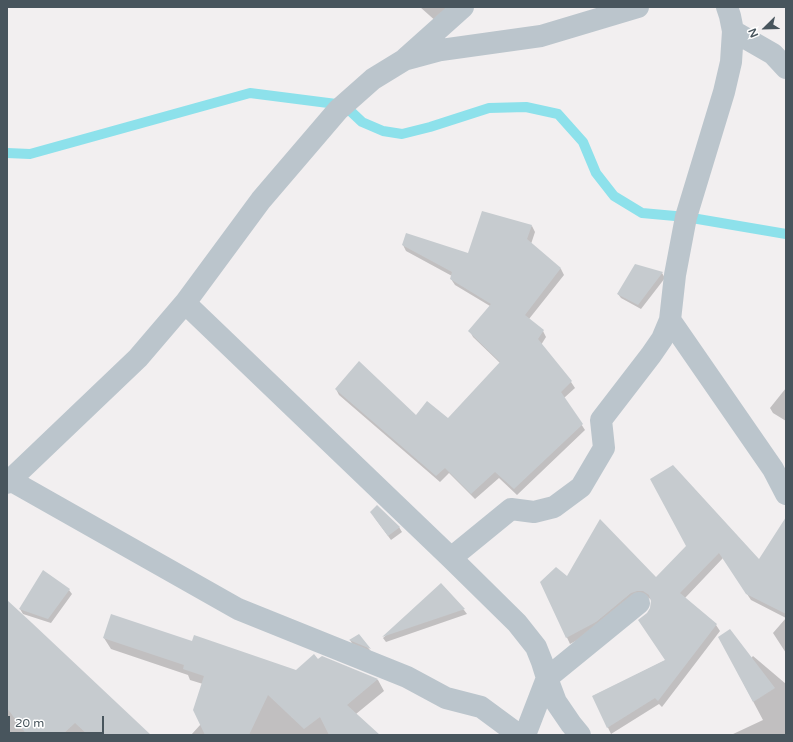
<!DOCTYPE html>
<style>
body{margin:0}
#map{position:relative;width:793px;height:742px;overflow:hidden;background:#f2eff0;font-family:"Varela Round",sans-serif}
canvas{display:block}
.frame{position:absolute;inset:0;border:8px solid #48555d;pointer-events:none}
.north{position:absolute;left:745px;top:8px;width:40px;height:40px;-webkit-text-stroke:3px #fff;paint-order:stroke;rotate:247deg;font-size:11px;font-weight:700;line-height:16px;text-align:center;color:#48555d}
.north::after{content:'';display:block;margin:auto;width:14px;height:18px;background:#48555d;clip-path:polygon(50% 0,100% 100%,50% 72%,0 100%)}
.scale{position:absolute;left:8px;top:716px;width:96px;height:18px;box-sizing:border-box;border:2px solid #48555d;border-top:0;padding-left:5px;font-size:12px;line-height:14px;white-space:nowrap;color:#48555d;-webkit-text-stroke:3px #fff;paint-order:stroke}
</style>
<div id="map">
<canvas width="793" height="742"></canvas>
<div class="frame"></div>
<div class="north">N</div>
<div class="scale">20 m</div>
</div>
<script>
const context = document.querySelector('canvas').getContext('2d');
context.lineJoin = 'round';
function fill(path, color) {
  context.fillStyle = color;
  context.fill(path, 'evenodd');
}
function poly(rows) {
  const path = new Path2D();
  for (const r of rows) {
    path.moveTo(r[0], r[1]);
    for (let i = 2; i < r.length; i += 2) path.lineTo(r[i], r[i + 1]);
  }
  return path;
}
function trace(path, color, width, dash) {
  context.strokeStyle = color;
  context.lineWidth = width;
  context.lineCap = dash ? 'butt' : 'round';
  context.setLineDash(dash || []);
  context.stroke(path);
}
fill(poly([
 [420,7,456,7,438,23],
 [532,226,535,232,531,244,561,269,564,275,529,319,543,331,546,337,541,345,571,382,575,388,564,398,585,430,517,495,499,478,475,499,449,473,440,482,339,395,336,389,417,417,448,419,500,363,473,337,470,331,490,306,455,285,451,279,452,276,406,251,403,245,469,254],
 [636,266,662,273,665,278,641,309,621,298,618,294],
 [786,388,786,421,773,413,770,408],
 [374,517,399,527,402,532,391,540],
 [786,544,786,618,751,600,723,558,685,598,716,625,720,631,662,707,659,704,611,734,593,696,666,660,648,613,651,608,652,600,647,597,600,628,570,644,541,582,568,577,656,578,687,546,759,560],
 [441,584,464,610,467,614,386,642,383,638],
 [69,590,72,594,51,623,23,614,20,609],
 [786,618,786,653,773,633],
 [7,619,150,735,84,735,82,734,81,735,7,735],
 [358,636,370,650,372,653,353,645,350,640],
 [104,638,193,642,296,671,322,657,378,680,384,691,356,714,379,735,191,735,201,724,203,684,190,680,188,675,111,649],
 [753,656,786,684,786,735,731,735,763,720,738,673]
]), '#0003');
trace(poly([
 [7,153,30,154,250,93,344,105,362,122,383,131,402,134,430,127,489,108,526,107,558,114,583,142,596,173,614,196,642,213,686,217,786,234]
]), '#8de1eb', 10);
fill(poly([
 [482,211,532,225,527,239,561,268,525,315,544,330,538,339,572,381,561,392,583,424,514,489,495,472,471,494,445,468,436,476,335,389,359,361,416,415,427,401,448,418,500,362,468,331,491,304,450,279,452,272,402,245,406,233,468,253],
 [635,264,663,272,638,305,617,294],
 [673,465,759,559,786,517,786,614,746,594,719,553,680,593,717,624,658,701,655,698,607,728,592,696,665,660,638,620,647,613,650,608,651,601,649,595,643,591,637,591,631,593,596,622,566,638,540,582,556,567,567,576,600,519,656,577,686,546,650,479],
 [377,505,400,527,388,536,370,512],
 [43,570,70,589,48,619,19,609],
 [441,583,465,609,382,637],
 [7,600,32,623,151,735,88,735,75,723,62,735,27,735,7,708],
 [111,614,192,641,194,635,296,670,314,654,318,659,322,656,378,679,347,705,380,735,329,735,320,717,304,729,268,695,249,735,205,735,193,710,204,676,183,669,184,665,103,638],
 [730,629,775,688,753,702,718,637],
 [359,634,371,649,349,640]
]), '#c6cbcf');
trace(poly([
 [733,31,773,54,786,68],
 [406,58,463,7],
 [185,303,261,200,338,110,373,79,404,60,441,50,541,36,638,7],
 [670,320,773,469,786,494],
 [10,480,238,609,407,677,446,698,481,707,519,735],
 [7,483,138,358,185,303,451,558,517,623,536,647,542,662,547,678,556,702,571,724,580,735],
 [451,558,511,509,534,512,554,507,581,487,604,448,601,420,651,355,662,339,670,320,675,275,686,217,724,92,731,62,733,31,730,16,727,7],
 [525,735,547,678,639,603]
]), '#bbc5cc', 22);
</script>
